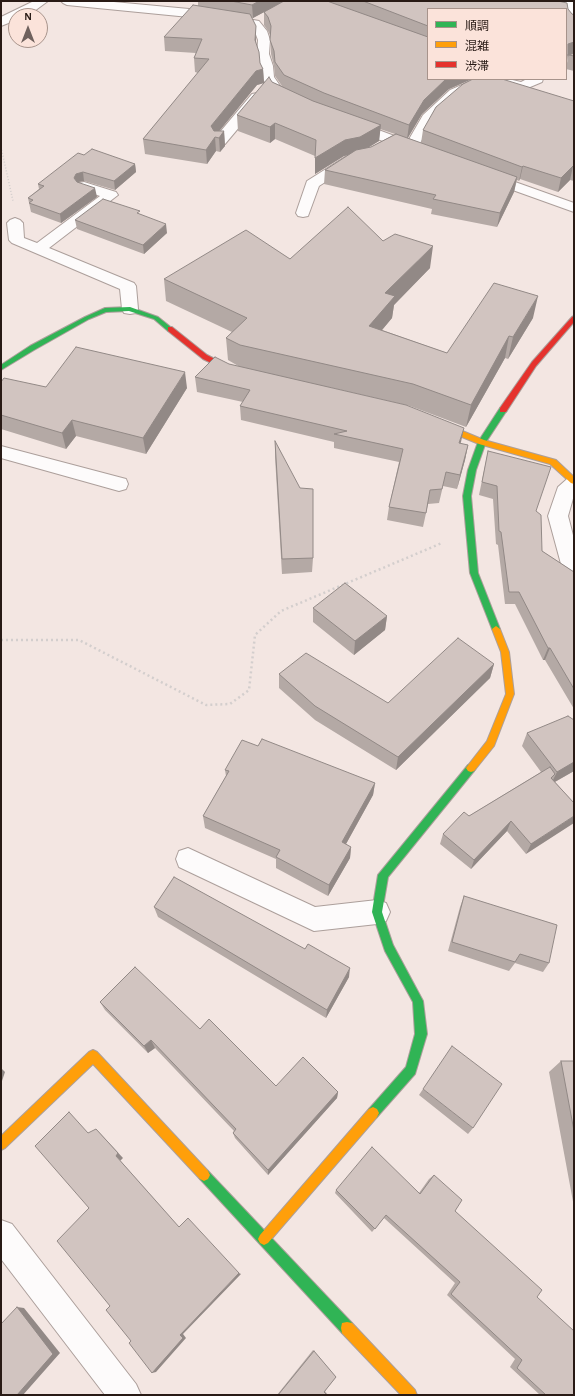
<!DOCTYPE html>
<meta charset="utf-8">
<style>
body{margin:0}
#map{position:relative;width:575px;height:1396px;overflow:hidden;background:#f3e6e2;font-family:"Alegreya Sans","Noto Sans JP",sans-serif}
canvas{display:block}
.frame{position:absolute;inset:0;border:2px solid #281a15;pointer-events:none}
.legend{position:absolute;left:427px;top:8px;width:140px;height:72px;box-sizing:border-box;background:#fbe3da;border:1px solid #a7938b;margin:0;padding:5px 7px;list-style:none;font-size:12px;color:#281a15}
.legend li{display:flex;align-items:center;gap:8px;height:20px}
.legend b{width:20px;border:1px solid #a7938b}
.north{position:absolute;left:8px;top:8px;width:40px;height:40px;box-sizing:border-box;background:#fbe3da;border:1px solid #a7938b;border-radius:50%;rotate:0deg;font-size:11px;font-weight:700;line-height:16px;text-align:center;color:#281a15}
.north::after{content:'';display:block;margin:auto;width:14px;height:18px;background:#6f615d;clip-path:polygon(50% 0,100% 100%,50% 72%,0 100%)}
</style>
<div id="map">
<canvas width="575" height="1396"></canvas>
<div class="frame"></div>
<ul class="legend">
<li><b style="height:5px;background:#30b455"></b>順調</li>
<li><b style="height:5px;background:#ff9f0a"></b>混雑</li>
<li><b style="height:5px;background:#e5322d"></b>渋滞</li>
</ul>
<div class="north">N</div>
</div>
<script>
const context = document.querySelector('canvas').getContext('2d');
context.lineJoin = 'round';
function poly(rows) {
  const path = new Path2D();
  for (const r of rows) {
    path.moveTo(r[0], r[1]);
    for (let i = 2; i < r.length; i += 2) path.lineTo(r[i], r[i + 1]);
  }
  return path;
}
function trace(path, color, width, dash) {
  context.strokeStyle = color;
  context.lineWidth = width;
  context.lineCap = dash ? 'butt' : 'round';
  context.setLineDash(dash || []);
  context.stroke(path);
}
function fill(path, color) {
  context.fillStyle = color;
  context.fill(path, 'evenodd');
}
const street = poly([
 [34,1,48,1,33,12,24,16,16,16,16,20,1,26,1,17,34,1],
 [61,1,103,1,189,9,259,21,267,31,270,40,269,54,273,66,274,77,283,90,294,95,296,98,294,101,289,102,273,96,271,93,262,77,261,66,257,54,258,40,255,32,251,27,189,17,67,5,63,3,61,1],
 [563,1,574,1,574,28,570,27,566,22,566,9,564,9,563,1],
 [476,79,508,79,521,82,527,79,543,79,542,82,523,90,489,83,460,96,433,120,419,145,423,149,421,152,416,153,347,128,345,125,347,122,352,121,357,122,408,141,423,115,450,90,476,79],
 [257,93,262,94,264,97,262,100,225,144,220,145,215,144,213,141,215,138,252,94,257,93],
 [350,156,355,157,357,160,355,163,319,186,308,216,303,217,298,216,296,213,307,181,345,157,350,156],
 [487,172,574,203,574,212,482,179,480,176,482,173,487,172],
 [84,182,116,192,118,195,49,248,134,283,136,286,138,309,136,313,130,314,124,313,122,309,120,289,12,243,9,240,7,223,10,220,15,218,20,220,23,223,24,238,37,243,100,196,79,189,77,186,79,183,84,182],
 [1,446,126,479,128,484,126,489,119,491,1,458,1,446],
 [574,477,574,495,568,516,574,539,574,583,567,580,564,575,548,516,558,487,567,479,574,477],
 [188,848,315,907,377,900,386,903,390,912,386,921,377,924,314,931,179,867,176,859,179,851,188,848],
 [1,1220,12,1224,136,1384,141,1395,105,1395,1,1259,1,1220]
]);
const fast = poly([
 [130,307,158,317,173,329,170,331,168,331,154,319,129,311,106,312,89,319,34,350,1,370,1,365,30,346,85,317,105,308,130,307],
 [500,408,503,408,507,410,486,442,476,470,471,496,478,573,500,629,496,632,492,629,470,573,463,496,468,470,478,442,500,408],
 [471,764,474,765,476,768,474,771,388,877,382,912,393,945,423,1001,427,1034,415,1074,377,1117,373,1119,369,1117,367,1113,369,1109,406,1067,415,1034,413,1002,385,951,372,912,378,875,468,765,471,764],
 [204,1169,208,1171,352,1323,353,1328,352,1333,347,1334,342,1333,200,1179,198,1175,200,1171,204,1169]
]);
const slow = poly([
 [436,420,484,440,556,460,574,477,574,484,571,483,550,464,479,444,433,425,432,423,436,420],
 [496,626,500,629,509,652,514,694,494,746,474,771,471,772,468,771,466,768,487,741,506,694,501,652,492,629,496,626],
 [93,1050,97,1052,208,1171,210,1175,208,1179,204,1181,200,1179,93,1064,5,1148,1,1150,1,1136,89,1052,93,1050],
 [373,1107,377,1109,379,1113,377,1117,268,1243,264,1245,260,1243,258,1239,260,1235,369,1109,373,1107],
 [347,1322,352,1323,415,1390,417,1395,401,1395,342,1333,341,1328,342,1323,347,1322]
]);
const jam = poly([
 [574,316,574,322,536,366,506,412,500,412,500,408,532,362,572,317,574,316],
 [168,327,172,327,207,355,244,374,242,376,238,376,203,359,168,331,168,327]
]);
trace(street, '#ac9f9b', 2);
trace(fast, '#ac9f9b', 2);
trace(slow, '#ac9f9b', 2);
trace(jam, '#ac9f9b', 2);
trace(poly([
 [1,147,13,201]
]), '#d3cecd', 1.5, [1, 2]);
trace(poly([
 [1,640,79,640,206,705,230,704,249,690,255,635,281,611,442,543]
]), '#d3cecd', 2.5, [2, 3]);
fill(street, '#fdfbfb');
fill(fast, '#30b455');
fill(slow, '#ff9f0a');
fill(jam, '#e5322d');
fill(poly([
 [198,1,558,1,568,9,572,14,574,15,574,71,566,69,568,57,566,65,566,9,428,9,428,79,472,79,449,89,422,114,408,138,421,143,423,130,574,101,574,181,570,180,558,192,520,179,519,181,517,180,514,192,497,227,431,214,432,209,324,184,325,170,350,155,344,156,315,174,315,156,275,139,270,143,238,131,237,115,272,82,282,86,275,76,274,66,271,54,271,37,268,31,264,25,264,12,253,18,252,18,256,40,256,44,260,63,263,69,264,83,257,85,219,131,224,131,225,146,220,152,216,151,207,164,145,154,143,139,198,73,195,72,194,58,196,53,165,51,164,37,198,6],
 [380,129,395,134,371,147,368,148,379,141],
 [84,155,135,164,136,172,115,190,84,181,78,182,97,197,61,223,31,212,28,198,39,189,38,184],
 [140,214,167,233,144,254,77,229,75,220],
 [383,241,430,268,394,305,392,318,382,330,447,353,533,318,508,359,505,358,466,427,410,406,328,387,461,444,468,445,465,460,457,489,443,486,439,503,428,504,423,527,387,520,389,507,399,462,334,448,334,442,241,420,240,406,243,402,197,392,195,377,229,364,240,367,228,360,226,338,232,332,166,301,164,279,290,259],
 [1,382,46,387,187,388,146,454,76,436,66,449,1,429],
 [275,441,313,558,312,572,282,574,275,457],
 [488,451,536,512,542,551,574,572,574,709,545,660,543,660,515,604,505,604,498,545,496,544,493,499,479,495],
 [313,608,387,616,385,630,354,655,313,622],
 [494,664,490,678,396,770,315,720,279,688,279,674,388,703],
 [574,720,574,771,555,782,574,803,526,854,507,831,471,869,440,844,443,834,469,816,541,772,522,746,527,733],
 [258,746,375,783,373,795,346,844,351,847,350,858,328,896,276,868,276,859,205,828,203,816,226,776,225,770],
 [464,896,549,963,543,972,515,963,509,971,448,951,460,907],
 [154,907,349,977,326,1018,158,917],
 [100,1002,200,1029,276,1086,338,1092,337,1098,268,1175,235,1138,233,1133,234,1131,155,1048,148,1053,105,1010],
 [561,1061,574,1061,574,1207,549,1072],
 [423,1089,473,1128,468,1134,419,1095],
 [434,1175,455,1211,537,1297,574,1395,540,1395,510,1367,515,1359,447,1295,455,1283,384,1218,372,1232,335,1193,336,1190,419,1193,429,1179],
 [313,1350,336,1377,325,1391,328,1395,277,1395]
]), '#b4a9a5');
fill(poly([
 [259,1,285,1,253,18,252,5],
 [256,26,256,54,255,40],
 [574,42,574,55,569,55,568,57,568,44],
 [263,69,264,83,257,85,212,140,211,126,256,71],
 [446,79,472,79,449,89,422,114,407,139,409,125,424,100],
 [275,123,275,139,270,143,270,127],
 [381,125,379,141,359,153,344,156,315,174,315,158,345,140],
 [224,131,225,146,220,152,219,138],
 [215,137,216,151,207,164,206,150],
 [135,164,136,172,115,190,114,181],
 [523,166,520,179,519,181,522,167],
 [573,166,570,180,558,192,561,178],
 [83,172,84,181,78,182,76,187,74,178,76,174],
 [517,177,514,192,497,227,500,213],
 [95,188,97,197,61,223,60,214],
 [166,224,167,233,144,254,143,245],
 [433,246,430,268,394,305,392,318,367,348,369,326,385,293],
 [538,296,533,318,508,359,513,337],
 [509,336,505,358,466,427,471,405],
 [185,372,187,388,146,454,143,438],
 [72,420,76,436,66,449,62,433],
 [464,428,461,442,456,457,459,443],
 [468,445,465,460,457,489,460,475],
 [387,616,385,630,354,655,355,641],
 [548,648,550,648,545,660,543,660],
 [494,664,490,678,396,770,398,757],
 [574,762,574,771,551,784,557,772],
 [375,783,373,795,341,853,342,842],
 [574,816,574,823,526,854,531,844],
 [511,821,507,831,471,869,474,860],
 [351,847,350,858,328,896,329,885],
 [350,968,349,977,326,1018,327,1010],
 [151,1040,155,1048,148,1053,144,1046],
 [1,1068,5,1072,1,1084],
 [338,1092,337,1098,268,1175,268,1170],
 [96,1129,123,1158,120,1161,182,1230,116,1156],
 [239,1273,241,1274,183,1334,186,1338,156,1372,152,1373,180,1335],
 [17,1307,24,1308,60,1353,23,1395,17,1395]
]), '#928986');
const building = poly([
 [231,1,259,1,252,5,231,1],
 [284,1,327,1,428,37,428,79,446,79,424,100,409,125,324,93,284,75,275,62,274,51,270,40,271,26,268,17,264,12,284,1],
 [363,1,558,1,567,3,568,9,572,14,574,15,574,42,568,44,568,55,566,55,566,9,428,9,428,26,363,1],
 [193,5,250,14,256,26,255,40,259,52,260,63,263,69,256,71,211,126,214,131,224,131,219,138,215,137,206,150,143,139,209,59,194,58,202,39,164,37,193,5],
 [574,53,574,56,569,55,574,53],
 [269,77,272,82,313,101,381,125,360,137,345,140,315,158,316,140,275,123,270,127,237,115,269,77],
 [473,79,502,79,574,101,574,166,573,166,561,178,523,166,522,167,423,130,436,107,463,84,473,79],
 [396,134,517,177,500,213,433,199,436,195,325,170,356,150,371,147,396,134],
 [92,149,135,164,114,181,83,172,76,174,74,178,77,182,95,188,60,214,29,203,33,200,28,198,44,186,38,184,78,153,84,155,92,149],
 [103,199,140,211,137,213,166,224,143,245,75,220,103,199],
 [348,207,383,241,395,234,433,246,385,293,395,296,369,326,447,353,494,283,538,296,513,337,509,336,471,405,413,384,240,345,226,338,247,318,164,279,246,230,290,259,348,207],
 [76,347,185,372,143,438,72,420,62,433,1,415,1,382,4,378,46,387,76,347],
 [215,357,229,364,406,405,464,428,459,443,468,445,460,475,446,472,442,489,430,490,426,513,389,507,403,449,334,434,347,431,240,406,250,390,195,377,215,357],
 [275,441,300,488,313,489,313,558,282,559,275,441],
 [488,451,551,467,536,511,541,515,542,551,574,572,574,689,550,648,548,648,519,592,509,592,501,532,499,531,497,486,482,482,488,451],
 [345,583,387,616,355,641,313,608,345,583],
 [458,638,494,664,398,757,315,706,279,674,306,653,388,703,458,638],
 [568,716,574,720,574,762,557,772,527,733,568,716],
 [262,739,375,783,342,842,351,847,329,885,276,857,280,850,203,816,229,771,225,770,242,740,258,746,262,739],
 [550,767,555,774,551,778,574,803,574,816,531,844,511,821,474,860,443,834,464,812,469,816,550,767],
 [174,877,305,949,308,944,350,968,327,1010,154,907,174,877],
 [464,896,557,925,549,963,520,954,515,962,452,942,464,896],
 [135,967,200,1029,209,1019,276,1086,303,1057,338,1092,268,1170,233,1133,236,1129,151,1040,144,1046,100,1002,135,967],
 [452,1046,502,1084,473,1128,423,1089,452,1046],
 [561,1061,574,1061,574,1131,561,1061],
 [69,1112,88,1133,96,1129,118,1153,116,1156,179,1227,188,1218,239,1273,180,1335,183,1338,152,1373,129,1343,131,1341,106,1310,110,1306,57,1241,89,1208,35,1146,69,1112],
 [372,1147,420,1194,434,1175,462,1200,455,1211,542,1290,537,1297,574,1331,574,1395,546,1395,517,1368,522,1360,451,1294,460,1282,386,1215,375,1229,336,1190,372,1147],
 [17,1307,53,1354,17,1395,1,1395,1,1324,17,1307],
 [314,1351,336,1377,324,1392,327,1395,278,1395,314,1351]
]);
fill(building, '#d1c4c0');
trace(building, '#928986', 1);
</script>
